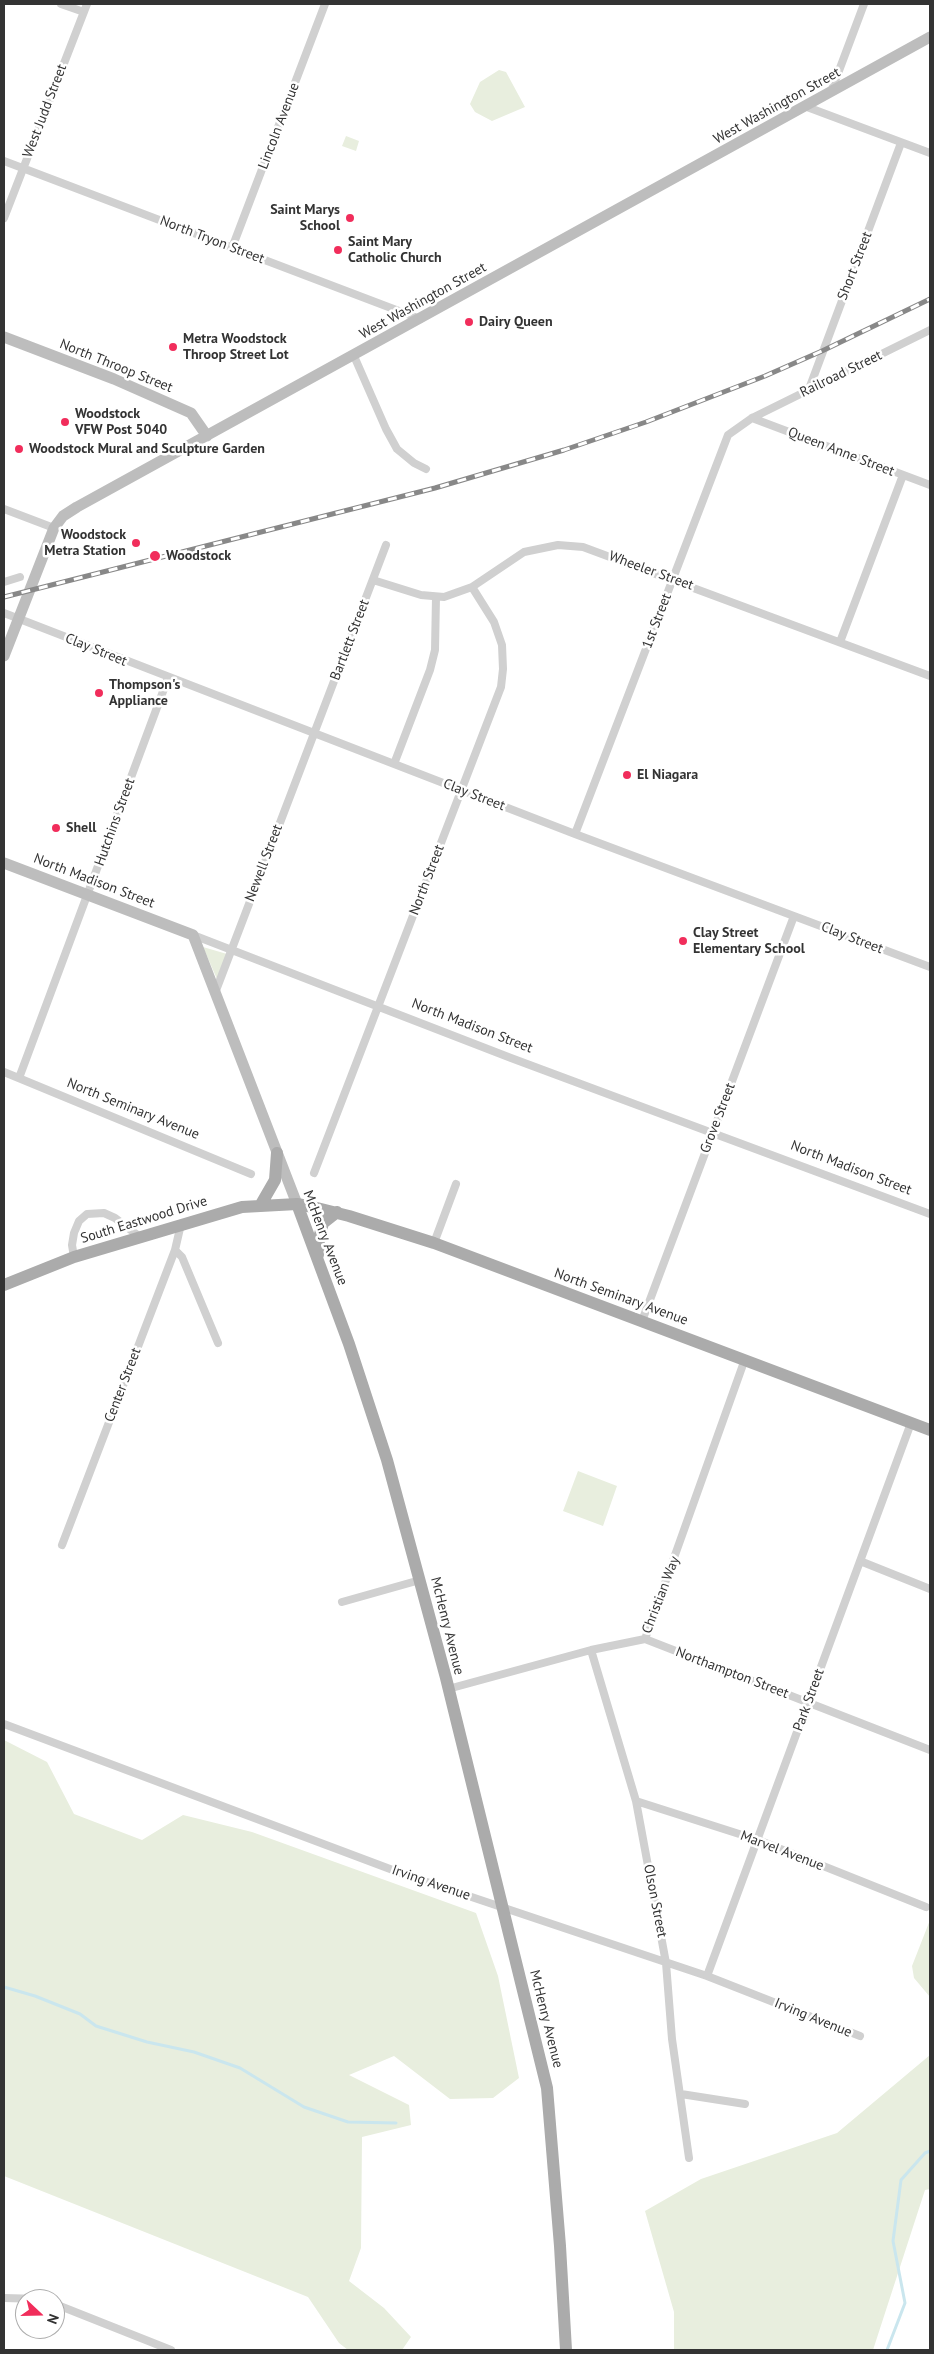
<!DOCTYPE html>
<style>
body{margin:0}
#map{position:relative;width:934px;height:2354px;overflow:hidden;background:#fff;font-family:"PT Sans",sans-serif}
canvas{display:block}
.frame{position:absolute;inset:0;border:5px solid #333;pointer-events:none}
.north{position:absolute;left:15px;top:2289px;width:50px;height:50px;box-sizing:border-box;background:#fff;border:1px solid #adadad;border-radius:50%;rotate:111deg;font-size:14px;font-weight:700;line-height:20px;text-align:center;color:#333}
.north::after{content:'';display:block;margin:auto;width:18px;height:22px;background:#f12d5b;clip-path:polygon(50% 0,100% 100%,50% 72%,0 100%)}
</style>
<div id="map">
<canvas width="934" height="2354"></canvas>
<div class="frame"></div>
<div class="north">N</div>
</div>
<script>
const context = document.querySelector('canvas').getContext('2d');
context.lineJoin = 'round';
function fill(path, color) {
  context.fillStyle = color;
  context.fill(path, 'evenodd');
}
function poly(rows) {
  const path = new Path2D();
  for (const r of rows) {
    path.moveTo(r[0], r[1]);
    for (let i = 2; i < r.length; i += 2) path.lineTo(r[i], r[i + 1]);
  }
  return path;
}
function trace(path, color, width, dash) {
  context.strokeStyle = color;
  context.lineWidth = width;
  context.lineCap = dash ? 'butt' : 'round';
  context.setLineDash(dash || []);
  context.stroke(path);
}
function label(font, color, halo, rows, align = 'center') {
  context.font = font + ' "PT Sans",sans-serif';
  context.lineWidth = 5;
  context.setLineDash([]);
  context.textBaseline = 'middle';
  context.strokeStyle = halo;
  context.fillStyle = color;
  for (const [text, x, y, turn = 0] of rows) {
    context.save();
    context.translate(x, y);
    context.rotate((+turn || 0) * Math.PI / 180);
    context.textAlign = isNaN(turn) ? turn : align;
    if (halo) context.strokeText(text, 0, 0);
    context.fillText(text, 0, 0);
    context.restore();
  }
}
fill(poly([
 [499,70,506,72,525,107,492,121,475,112,470,104,480,82],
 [346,136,359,141,356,151,342,146],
 [203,947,227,954,217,979],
 [578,1471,617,1486,603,1526,563,1511],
 [4,1740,47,1762,74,1814,142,1840,183,1815,252,1832,476,1913,498,1976,519,2078,493,2098,450,2099,394,2056,349,2075,409,2105,411,2125,362,2137,361,2248,349,2281,384,2308,411,2337,402,2350,348,2350,339,2343,308,2297,4,2176],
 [930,1920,930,1997,914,1978,912,1966],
 [930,2055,930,2189,925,2190,873,2350,674,2350,674,2312,645,2211,701,2179,837,2133]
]), '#e8eede');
trace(poly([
 [4,1987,35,1996,80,2014,96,2026,147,2042,194,2052,240,2068,304,2107,348,2122,396,2123],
 [887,2350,905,2303,893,2241,901,2180,925,2153,930,2151]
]), '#cae6ee', 3);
trace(poly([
 [61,4,84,12],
 [831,92,864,4],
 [807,107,930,153],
 [4,161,420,319],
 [4,218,87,4],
 [232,248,325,4],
 [354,356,386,429,397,449,414,463,426,469],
 [809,389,901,143],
 [752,418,930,485],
 [4,509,54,528],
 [373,580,421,595,444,597,472,587,524,552,558,545,583,547,930,676],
 [4,582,20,577],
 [4,613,575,834,930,967],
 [840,642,903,475],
 [394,764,430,670,435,650,436,597],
 [575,834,728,435,752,418,930,330],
 [193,935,511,1058,930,1214],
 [215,993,386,545],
 [4,1072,251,1174],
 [19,1078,168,678],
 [314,1173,501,687,503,669,502,645,494,622,472,587],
 [434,1243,456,1184],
 [175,1250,182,1257,218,1343],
 [74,1257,72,1245,74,1233,79,1221,87,1214,104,1213,115,1218,140,1237],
 [642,1321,794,916],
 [62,1545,175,1250,181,1224],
 [860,1561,930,1589],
 [342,1602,420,1580],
 [645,1639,930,1750],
 [591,1650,636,1801,666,1963,672,2039,689,2158],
 [448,1689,591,1650,645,1639,745,1359],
 [4,1724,406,1875,707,1976,860,2036],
 [636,1801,758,1840,926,1907],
 [707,1976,911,1423],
 [681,2094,745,2104],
 [4,2298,41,2299],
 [55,2304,171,2350]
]), '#d0d0d0', 8);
trace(poly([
 [4,337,114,379,191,413,207,436],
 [4,656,54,528,63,516,77,507,930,37],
 [4,863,193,935,297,1204]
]), '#bdbdbd', 11);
trace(poly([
 [297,1204,349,1344,387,1460,446,1678,547,2088,560,2246,566,2350],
 [260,1206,275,1180,277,1153],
 [318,1255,319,1238,323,1223,337,1212],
 [4,1285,74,1257,242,1207,297,1204,313,1207,349,1216,434,1243,930,1430]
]), '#ababab', 12);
const rail = poly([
 [4,597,435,488,564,450,646,422,765,376,822,351,930,299]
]);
trace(rail, '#888', 5);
trace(rail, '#fff', 3, [9]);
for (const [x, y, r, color] of [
 [350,218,5,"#f12d5b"],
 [338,250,5,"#f12d5b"],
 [469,322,5,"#f12d5b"],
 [173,347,5,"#f12d5b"],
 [65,422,5,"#f12d5b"],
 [19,449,5,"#f12d5b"],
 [136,543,5,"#f12d5b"],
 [155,556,6,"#f12d5b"],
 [99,693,5,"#f12d5b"],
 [627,775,5,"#f12d5b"],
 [56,828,5,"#f12d5b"],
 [683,941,5,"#f12d5b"]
]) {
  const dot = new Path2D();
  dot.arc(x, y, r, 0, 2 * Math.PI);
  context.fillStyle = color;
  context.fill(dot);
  trace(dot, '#fff', 2);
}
label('14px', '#333', '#fff', [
 ["West Washington Street",777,106,-29],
 ["West Judd Street",45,111,-69],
 ["Lincoln Avenue",279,126,-69],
 ["North Tryon Street",212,240,21],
 ["Short Street",855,266,-69],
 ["West Washington Street",423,301,-29],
 ["North Throop Street",116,366,22],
 ["Railroad Street",841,374,-26],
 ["Queen Anne Street",841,452,21],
 ["Wheeler Street",651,571,20],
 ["1st Street",657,621,-69],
 ["Bartlett Street",350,640,-69],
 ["Clay Street",96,650,22],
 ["Clay Street",474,795,21],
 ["Hutchins Street",115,822,-70],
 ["Newell Street",264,863,-69],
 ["North Street",427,880,-69],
 ["North Madison Street",94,881,21],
 ["Clay Street",852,938,21],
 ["North Madison Street",472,1026,21],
 ["North Seminary Avenue",133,1109,22],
 ["Grove Street",718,1118,-69],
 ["North Madison Street",851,1168,21],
 ["South Eastwood Drive",144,1220,-17],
 ["McHenry Avenue",325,1238,69],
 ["North Seminary Avenue",621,1297,20],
 ["Center Street",123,1385,-69],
 ["Christian Way",661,1595,-69],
 ["McHenry Avenue",447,1626,76],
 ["Northampton Street",732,1673,21],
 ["Park Street",809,1700,-70],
 ["Marvel Avenue",782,1851,21],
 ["Irving Avenue",431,1883,19],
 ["Olson Street",655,1901,79],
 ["Irving Avenue",813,2018,22],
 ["McHenry Avenue",546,2019,76]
]);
label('bold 14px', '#333', '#fff', [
 ["Saint Marys",340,210,"right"],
 ["School",340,226,"right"],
 ["Saint Mary",348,242],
 ["Catholic Church",348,258],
 ["Dairy Queen",479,322],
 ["Metra Woodstock",183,339],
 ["Throop Street Lot",183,355],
 ["Woodstock",75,414],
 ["VFW Post 5040",75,430],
 ["Woodstock Mural and Sculpture Garden",29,449],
 ["Woodstock",126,535,"right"],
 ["Metra Station",126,551,"right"],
 ["Woodstock",166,556],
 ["Thompson's",109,685],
 ["Appliance",109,701],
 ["El Niagara",637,775],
 ["Shell",66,828],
 ["Clay Street",693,933],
 ["Elementary School",693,949]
], 'left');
</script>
